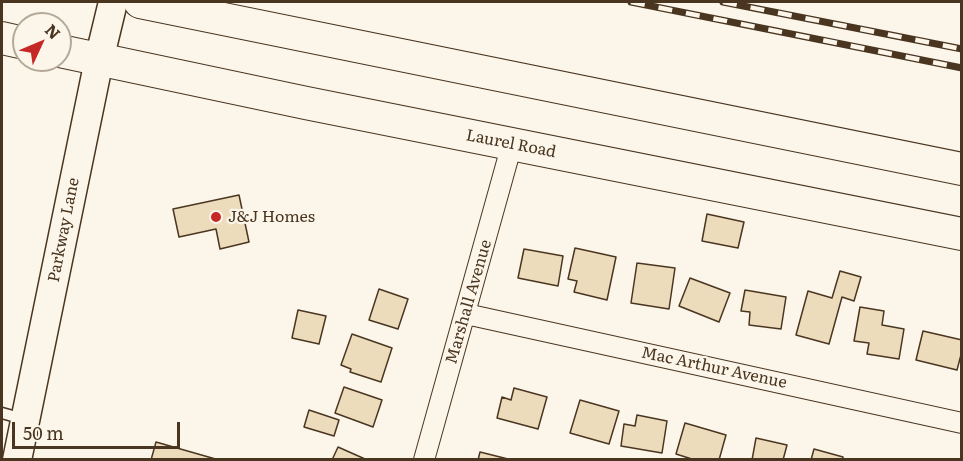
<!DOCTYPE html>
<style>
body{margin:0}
#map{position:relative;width:963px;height:461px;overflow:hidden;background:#fbf6e9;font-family:Literata,serif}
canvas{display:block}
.frame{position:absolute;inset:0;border:3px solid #4a3520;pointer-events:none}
.north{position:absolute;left:12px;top:12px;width:60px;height:60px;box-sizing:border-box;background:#fbf6e9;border:2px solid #b4a999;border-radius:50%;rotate:46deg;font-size:16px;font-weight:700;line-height:24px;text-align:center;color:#4a3520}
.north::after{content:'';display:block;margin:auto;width:21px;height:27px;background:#c62828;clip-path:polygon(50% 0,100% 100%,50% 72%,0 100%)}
.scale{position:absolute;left:12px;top:422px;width:168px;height:27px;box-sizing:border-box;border:3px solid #4a3520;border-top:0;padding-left:8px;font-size:18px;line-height:21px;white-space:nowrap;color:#4a3520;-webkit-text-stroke:4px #fbf6e9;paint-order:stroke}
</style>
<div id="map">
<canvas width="963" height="461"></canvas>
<div class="frame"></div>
<div class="north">N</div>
<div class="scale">50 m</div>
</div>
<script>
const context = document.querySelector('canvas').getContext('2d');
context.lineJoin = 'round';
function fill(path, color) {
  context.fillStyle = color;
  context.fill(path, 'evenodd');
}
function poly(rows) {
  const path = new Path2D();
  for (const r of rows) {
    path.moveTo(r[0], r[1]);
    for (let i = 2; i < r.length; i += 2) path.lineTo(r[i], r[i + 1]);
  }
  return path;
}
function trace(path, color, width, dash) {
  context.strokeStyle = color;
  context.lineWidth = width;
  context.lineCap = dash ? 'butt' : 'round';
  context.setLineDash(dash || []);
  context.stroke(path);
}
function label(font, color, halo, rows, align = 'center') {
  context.font = font + ' Literata,serif';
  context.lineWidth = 4.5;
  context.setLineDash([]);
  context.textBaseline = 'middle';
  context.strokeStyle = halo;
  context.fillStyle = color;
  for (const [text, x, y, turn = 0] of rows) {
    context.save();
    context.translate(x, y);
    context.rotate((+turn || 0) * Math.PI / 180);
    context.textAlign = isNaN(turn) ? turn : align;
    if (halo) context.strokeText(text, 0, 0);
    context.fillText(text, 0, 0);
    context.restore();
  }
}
const building = poly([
 [239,195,249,242,220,249,216,229,179,237,173,209,239,195],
 [707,214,744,222,738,248,702,241,707,214],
 [575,248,616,257,607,300,574,292,577,281,568,279,575,248],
 [524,249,563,256,558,286,518,278,524,249],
 [637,263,675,268,669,309,631,303,637,263],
 [840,271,861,277,854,301,842,297,829,344,796,335,808,291,832,298,840,271],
 [690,278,730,293,719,322,679,306,690,278],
 [379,289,408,299,398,329,369,320,379,289],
 [745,290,786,297,781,329,749,325,750,312,741,311,745,290],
 [860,307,884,311,882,325,904,329,899,359,867,354,869,343,854,341,860,307],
 [298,310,326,316,319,344,292,338,298,310],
 [923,331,962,340,962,351,957,370,916,360,923,331],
 [352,334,392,348,381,382,350,372,351,369,341,365,352,334],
 [344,387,382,400,373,427,335,413,344,387],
 [514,388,547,397,538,429,497,418,502,397,511,400,514,388],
 [580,400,619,411,609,444,570,433,580,400],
 [309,410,339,420,334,436,304,427,309,410],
 [637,415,667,421,662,453,621,446,624,424,635,426,637,415],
 [685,423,726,435,719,460,695,460,676,454,685,423],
 [756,438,787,445,783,460,752,460,756,438],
 [156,442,219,460,151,460,156,442],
 [338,447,365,459,365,460,332,460,338,447],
 [814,449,843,457,843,460,811,460,814,449],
 [480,452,508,459,507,460,478,460,480,452]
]);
fill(building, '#ecdcbc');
trace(building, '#4a3520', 1.5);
const service = poly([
 [2,413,23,419]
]);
const minor = poly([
 [466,314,962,423],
 [424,460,512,144]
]);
const secondary = poly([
 [17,460,99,60,113,2]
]);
const primary = poly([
 [140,2,962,169],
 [2,38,24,43],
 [60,51,306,103,962,234]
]);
trace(service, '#4a3520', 13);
trace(minor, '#4a3520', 22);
trace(secondary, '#4a3520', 31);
trace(primary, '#4a3520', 34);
trace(service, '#fbf6e9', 10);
trace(minor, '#fbf6e9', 20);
trace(secondary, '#fbf6e9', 28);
trace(primary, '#fbf6e9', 32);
const rail = poly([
 [631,2,962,68],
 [723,2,962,49]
]);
trace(rail, '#4a3520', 7);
trace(rail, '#fbf6e9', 4.5, [14]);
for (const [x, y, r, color] of [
 [216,217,6,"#c62828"]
]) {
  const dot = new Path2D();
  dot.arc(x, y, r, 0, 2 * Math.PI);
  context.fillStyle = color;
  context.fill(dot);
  trace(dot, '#fbf6e9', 2);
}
label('16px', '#4a3520', '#fbf6e9', [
 ["Laurel Road",511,144,11],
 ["Parkway Lane",64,230,-79],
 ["Marshall Avenue",469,302,-74],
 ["Mac Arthur Avenue",714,368,12]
]);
label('16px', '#4a3520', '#fbf6e9', [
 ["J&J Homes",228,217]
], 'left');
</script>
